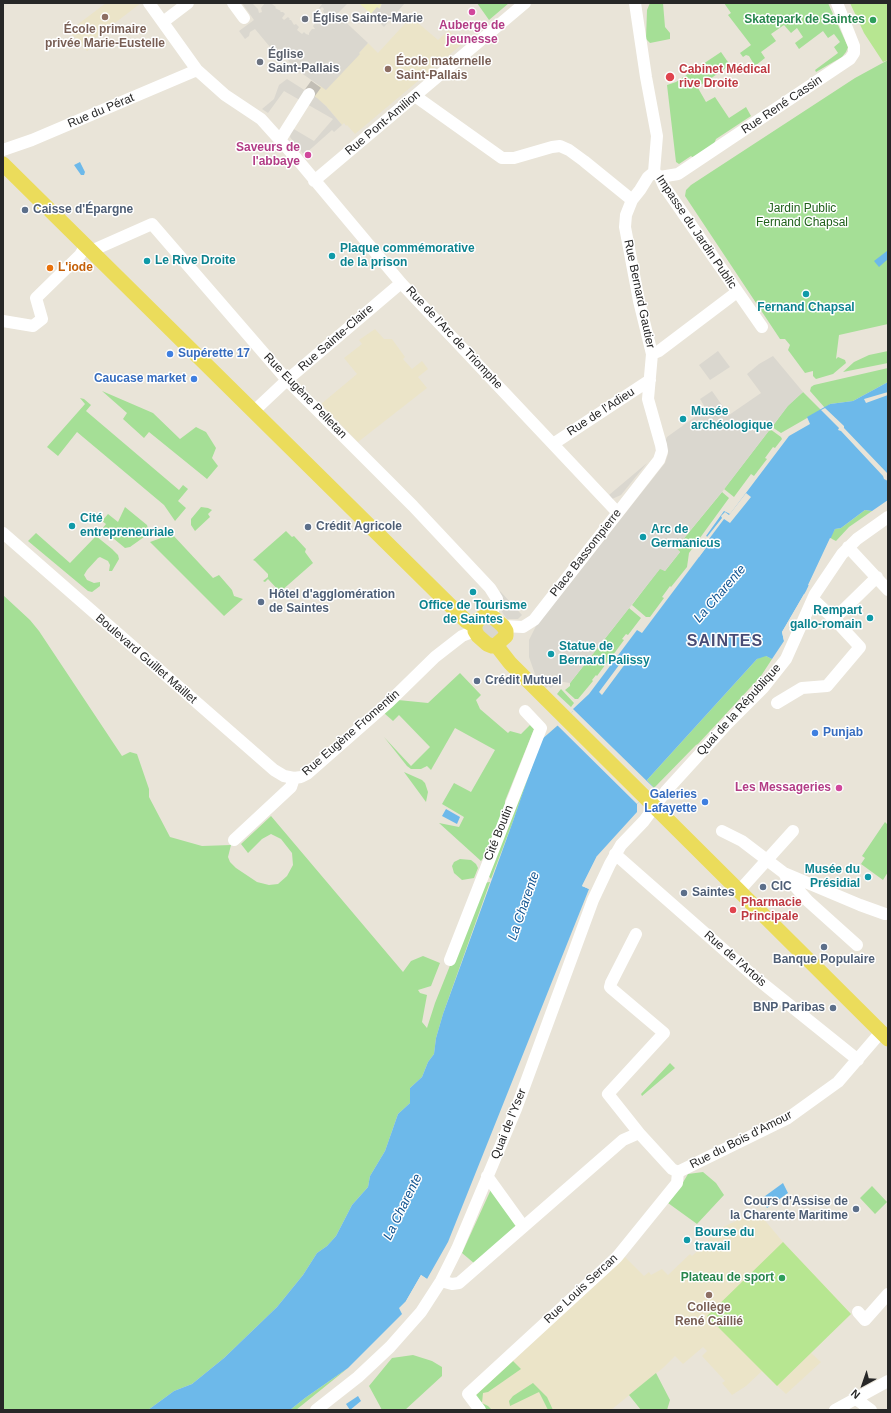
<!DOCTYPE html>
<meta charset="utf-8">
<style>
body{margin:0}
#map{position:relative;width:891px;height:1413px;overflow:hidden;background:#e9e4d8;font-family:Arial,sans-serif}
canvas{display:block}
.frame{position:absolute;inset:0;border:4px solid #272727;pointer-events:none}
.north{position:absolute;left:843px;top:1365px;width:40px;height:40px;-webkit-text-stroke:3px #fff;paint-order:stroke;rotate:220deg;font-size:11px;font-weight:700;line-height:16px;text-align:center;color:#272727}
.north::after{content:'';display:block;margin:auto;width:14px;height:18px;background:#272727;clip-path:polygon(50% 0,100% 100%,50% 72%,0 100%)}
</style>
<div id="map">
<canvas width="891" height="1413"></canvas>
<div class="frame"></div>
<div class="north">N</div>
</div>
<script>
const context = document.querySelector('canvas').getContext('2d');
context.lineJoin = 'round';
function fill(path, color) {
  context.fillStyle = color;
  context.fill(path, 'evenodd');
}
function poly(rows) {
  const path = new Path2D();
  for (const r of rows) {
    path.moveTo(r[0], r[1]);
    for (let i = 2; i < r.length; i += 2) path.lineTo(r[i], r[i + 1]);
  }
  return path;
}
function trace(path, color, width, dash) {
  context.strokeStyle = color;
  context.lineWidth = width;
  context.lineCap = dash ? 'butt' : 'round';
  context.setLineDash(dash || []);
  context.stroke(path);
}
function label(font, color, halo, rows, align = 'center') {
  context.font = font + ' Arial,sans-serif';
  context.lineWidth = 3;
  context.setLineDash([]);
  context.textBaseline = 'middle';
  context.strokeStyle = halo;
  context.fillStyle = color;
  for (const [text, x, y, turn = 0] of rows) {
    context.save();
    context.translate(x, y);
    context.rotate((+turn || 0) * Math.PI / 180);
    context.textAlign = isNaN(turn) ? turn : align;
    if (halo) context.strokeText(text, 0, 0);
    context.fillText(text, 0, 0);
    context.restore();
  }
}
fill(poly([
 [106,3,141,3,94,39,97,44,87,51,69,31],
 [411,17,438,40,449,30,461,45,355,134,347,125,346,126,344,123,342,125,326,106,312,95,319,85,326,89,368,43,378,53],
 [375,329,384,339,392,339,405,357,403,359,412,369,422,361,428,369,418,377,427,388,358,442,321,404,357,374,344,358,362,344,359,340],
 [757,1211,783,1242,851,1314,811,1353,821,1362,786,1394,762,1371,746,1386,732,1395,722,1383,725,1381,702,1356,707,1351,703,1347,683,1364,675,1356,664,1367,611,1410,485,1410,475,1396,625,1257,644,1276,649,1272,651,1275,662,1269,668,1275,690,1254,692,1256,721,1228]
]), '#ebe4c8');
fill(poly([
 [477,3,509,3,489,20],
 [650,3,663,3,665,27,670,33,670,39,650,43,646,39,647,10],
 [724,3,828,3,848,47,846,52,842,57,816,72,815,70,838,53,834,47,840,42,834,34,828,38,823,31,799,49,795,43,803,37,797,28,791,33,784,25,771,34,776,41,761,52,765,58,755,66,749,56,746,55,743,57,740,53,751,45,728,15,731,13],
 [721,52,730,65,710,79,710,81,707,81,699,86,698,88,706,102,715,97,729,118,746,107,751,116,716,139,714,144,695,159,691,156,679,164,676,162,667,85,676,82],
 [888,60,888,324,839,335,836,359,838,357,845,360,846,363,833,374,816,379,813,376,813,371,805,373,788,350,790,345,785,339,780,339,685,196,686,190,691,185,855,78],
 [888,351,888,363,843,372,854,362,869,355],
 [888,368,888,382,853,401,830,404,825,408,810,391,811,387,814,385],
 [102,391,153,413,180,439,196,427,206,432,216,448,212,458,218,466,207,479,149,432,144,438,123,419,127,413],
 [803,392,821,410,781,433,772,427,788,405],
 [80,398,84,399,91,405,86,411,179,490,183,485,188,489,178,501,186,508,175,521,164,505,77,432,58,456,47,447,85,404],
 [770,429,781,437,782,439,775,448,773,447,765,458,767,459,754,476,751,474,734,497,724,489],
 [722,492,729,498,689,553,687,567,671,587,670,586,662,597,664,598,650,617,646,617,632,605,660,568,665,571,680,552,676,548],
 [125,507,147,525,148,529,141,533,144,537,130,547,125,548,102,529,106,524,102,521,108,514,118,522],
 [201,507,208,508,212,510,208,514,210,517,195,531,191,525,191,519],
 [865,510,872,511,849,527,836,541,830,538,835,529,841,528],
 [286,531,292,537,294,536,306,549,305,552,313,563,280,592,268,579,265,582,263,581,268,577,268,574,255,561,253,560],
 [36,533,70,563,96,536,112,549,118,555,119,559,112,571,109,571,110,565,108,561,100,557,98,558,87,570,84,575,87,580,94,583,100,582,100,586,92,592,88,591,28,541],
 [172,534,213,578,219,575,232,590,234,596,243,599,224,616,150,542],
 [3,595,30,620,39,631,122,756,130,752,137,754,149,789,149,797,170,837,202,846,231,845,228,857,230,862,236,868,257,882,269,885,278,884,287,876,293,865,292,853,281,839,271,834,262,839,248,853,241,844,271,816,403,972,411,961,423,956,440,963,431,986,418,990,420,993,427,995,422,1022,427,1028,435,1003,483,883,490,882,443,1014,436,1038,434,1054,428,1062,422,1077,410,1088,410,1103,398,1114,385,1151,370,1176,368,1187,352,1205,336,1236,327,1246,317,1253,303,1275,277,1307,224,1358,192,1384,174,1391,148,1410,3,1410],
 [629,608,641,618,628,635,626,634,622,639,624,640,613,655,611,654,607,659,608,661,597,676,596,675,592,680,593,681,578,699,575,699,565,690,570,686,570,683],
 [762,656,766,656,772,659,761,676,698,744,696,745,654,788,647,780,757,659],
 [460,673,481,695,476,700,480,709,508,733,510,731,521,734,530,725,534,729,505,801,505,806,487,852,481,861,439,823,459,827,464,817,442,804,454,783,471,792,495,750,455,728,431,770,427,766,421,769,411,769,407,766,384,737,411,766,430,747,399,715,393,721,384,713,398,700,428,703],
 [561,689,574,703,571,707,557,694],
 [404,772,422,780,425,783,428,792,426,802],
 [530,773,512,824,491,879,486,873,523,780],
 [885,822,888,825,888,872,883,880,861,864,865,858,862,856],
 [460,859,471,860,476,864,478,868,474,878,462,880,454,873,452,866,454,862],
 [670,1063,675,1068,642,1096,641,1094],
 [703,1172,716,1183,724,1195,697,1224,668,1203,679,1189,688,1174],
 [493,1185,523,1226,475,1264,462,1253],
 [872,1186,887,1202,875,1214,860,1198],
 [413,1355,432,1361,442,1367,442,1376,405,1410,382,1410,369,1386,392,1358],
 [513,1361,521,1369,488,1392,483,1393,482,1403,488,1406,492,1410,485,1410,475,1396],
 [348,1368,296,1410,290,1410,305,1398],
 [656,1373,670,1400,667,1410,641,1410,629,1395],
 [533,1383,547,1397,553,1410,548,1410,539,1392,510,1406,509,1401,513,1396]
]), '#a5df96');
fill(poly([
 [359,3,375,3,378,5,379,3,382,3,379,9,376,8,371,14]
]), '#efedbb');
fill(poly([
 [850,3,888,3,888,60,883,62,864,33],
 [783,1242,851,1314,777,1386,707,1316]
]), '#b7e691');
fill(poly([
 [242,3,252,3,258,9,259,13,262,12,261,8,265,3,272,3,272,4,276,7,275,8,281,11,280,12,283,12,285,14,282,18,284,20,288,17,290,19,289,20,291,20,294,25,296,24,299,27,297,30,302,34,304,32,306,34,309,35,309,33,312,29,315,29,313,26,317,21,320,23,320,19,322,17,326,17,323,11,324,9,322,7,320,9,319,8,323,3,325,4,326,3,348,3,337,14,368,43,359,53,360,54,326,90,294,68,279,49,276,51,273,48,273,45,271,45,270,47,255,29,250,32,249,36,245,39,239,31,254,20],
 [382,3,405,3,384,27,371,14,377,7,380,9],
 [287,79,317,98,326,106,342,125,334,132,332,130,304,155,290,137,292,128,314,141,333,119,284,91,268,113,262,109,274,99,279,85],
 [718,351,730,367,710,380,699,365],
 [773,356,803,392,788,406,722,492,676,548,680,552,665,571,660,569,570,683,557,681,551,688,548,686,546,688,536,677,529,657,529,640,536,626,665,463,668,454,667,447,665,441,667,437,706,409,700,399,712,391,729,415,761,393,747,374,759,364],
 [647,463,621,495,612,499,609,495],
 [500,591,522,615,518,619,507,619,504,615,501,610],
 [483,621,502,630,494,642,481,633]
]), '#dad7cf');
fill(poly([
 [80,162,85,172,84,175,81,175,74,165],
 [887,251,888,253,888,259,879,267,874,261],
 [888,382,888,500,872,511,865,510,841,528,835,529,806,591,782,632,784,641,772,659,766,656,757,659,647,780,654,788,637,804,637,812,597,856,582,886,589,889,448,1242,427,1279,421,1275,406,1301,399,1308,402,1314,348,1368,305,1398,290,1410,148,1410,174,1391,192,1384,224,1358,277,1307,303,1275,317,1253,327,1246,336,1236,352,1205,368,1187,370,1176,385,1151,398,1114,410,1103,410,1088,422,1077,428,1062,434,1054,436,1038,443,1014,512,824,541,740,565,719,573,711,573,709,589,694,637,630,642,633,711,541,706,536,724,511,730,514,789,436,810,424,807,417,830,404,853,401],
 [446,809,460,817,457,824,442,816],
 [783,1183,788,1193,767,1208,761,1199],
 [358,1396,361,1401,350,1410,346,1404]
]), '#6db9ea');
fill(poly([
 [888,392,888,395,866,403,864,399],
 [825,408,844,426,844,428,887,473,888,472,888,481,884,479,883,476,841,431,838,430,839,428,821,410],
 [746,493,751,497,730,523,724,519,709,539,711,541,699,557,698,555,708,541,705,538,706,536,707,537,722,518,721,516,725,512,729,515],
 [830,538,832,539,810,586,808,585],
 [804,594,806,595,784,632,785,639,784,641,782,632],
 [628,653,631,656,602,695,599,692],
 [573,709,654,788,637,804,557,725,573,711],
 [597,856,597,859,585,885,590,887,589,889,582,886],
 [421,1275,427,1279,425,1280,422,1278,407,1302,406,1301]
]), '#e9e4d8');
trace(poly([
 [309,94,317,83]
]), '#c2beb5', 12, [12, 6]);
trace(poly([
 [149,3,197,70,225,95,261,119,297,159,401,283,617,512],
 [233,3,244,18],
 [163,22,188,3],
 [415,96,502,158,514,158,552,147,560,146,569,150,584,161,632,200],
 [280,140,309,94],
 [3,150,32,140,197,70],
 [654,172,660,177,664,186,762,327],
 [660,177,678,174,850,59,854,53,854,46,837,3],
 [314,181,525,3],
 [91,251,152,224,287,380,413,506,490,588,497,599,491,616],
 [3,321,33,326,42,319,36,298,80,255,86,245],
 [652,354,659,351,737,292],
 [254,411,287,380,401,283],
 [553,444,650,380],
 [3,533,274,770,284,776,294,778,301,777,307,774,389,702,435,657,462,636,475,631],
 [848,547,888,590],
 [834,619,877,577],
 [503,626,523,627,534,620,659,460,662,451,661,445,648,399,652,354,639,301,625,227,626,215,632,200,640,190,648,177,654,172,657,136,646,77,635,3],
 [777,703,802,688,827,686,860,647,834,619,813,599],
 [722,831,742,841,784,873,860,905,885,914],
 [234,840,291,787,294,778],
 [615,854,756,978,858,1060],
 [785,875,808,901,857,945],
 [739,891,793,831],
 [636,934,611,983,610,987,612,989,664,1033,608,1094,639,1133],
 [450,960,541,728,525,711],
 [487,1176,523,1226],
 [441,1281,452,1284,459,1283,623,1140,639,1133,672,1169,678,1172,788,1118,838,1082,881,1032],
 [858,1312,865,1320,888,1294],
 [856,1399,871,1410],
 [316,1410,358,1377,390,1347,421,1312,441,1281,457,1249,516,1109,593,900,610,864,621,845,644,821,666,791,728,723,763,688,786,659,815,594,842,554,857,539,888,517],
 [480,1410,468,1394,617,1257,677,1183,678,1172],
 [835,1410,888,1381]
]), '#fff', 12);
trace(poly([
 [3,164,466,621,475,626],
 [486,616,494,618,503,626,506,631,506,636,496,645,492,646,487,644,478,636,475,631,475,626,477,621,481,618,486,616],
 [496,645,510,663,888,1039]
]), '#ebdc5b', 15);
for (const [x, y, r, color] of [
 [472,12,4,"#d1479c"],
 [105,17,4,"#8d6e63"],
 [305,19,4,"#6b7280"],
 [873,20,4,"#2e9e5b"],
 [260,62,4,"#6b7280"],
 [388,69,4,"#8d6e63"],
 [670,77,5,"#e0444e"],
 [308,155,4,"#d1479c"],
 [25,210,4,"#5c6f8a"],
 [332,256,4,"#0f9aa8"],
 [147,261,4,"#0f9aa8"],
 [50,268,4,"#e8710a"],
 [806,294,4,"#0f9aa8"],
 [170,354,4,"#3f7fe0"],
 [194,379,4,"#3f7fe0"],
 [683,419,4,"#0f9aa8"],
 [72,526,4,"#0f9aa8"],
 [308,527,4,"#5c6f8a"],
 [643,537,4,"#0f9aa8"],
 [473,592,4,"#0f9aa8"],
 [261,602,4,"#5c6f8a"],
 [870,618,4,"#0f9aa8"],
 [551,654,4,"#0f9aa8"],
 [477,681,4,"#5c6f8a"],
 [815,733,4,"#3f7fe0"],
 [839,788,4,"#d1479c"],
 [705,802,4,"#3f7fe0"],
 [868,877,4,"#0f9aa8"],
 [763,887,4,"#5c6f8a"],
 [684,893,4,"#5c6f8a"],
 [733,910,4,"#e0444e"],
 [824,947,4,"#5c6f8a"],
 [833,1008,4,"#5c6f8a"],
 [856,1209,4,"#5c6f8a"],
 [687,1240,4,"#0f9aa8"],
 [782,1278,4,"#2e9e5b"],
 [709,1295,4,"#8d6e63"]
]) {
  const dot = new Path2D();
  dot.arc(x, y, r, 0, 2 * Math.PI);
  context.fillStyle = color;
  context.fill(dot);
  trace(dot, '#fff', 1.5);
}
label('bold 12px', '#5b616d', '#fff', [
 ["Église Sainte-Marie",313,19],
 ["Église",268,55],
 ["Saint-Pallais",268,69]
], 'left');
label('bold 12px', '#27864d', '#fff', [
 ["Skatepark de Saintes",865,20],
 ["Plateau de sport",774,1278]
], 'right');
label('bold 12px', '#b23c85', '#fff', [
 ["Auberge de",472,26,"center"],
 ["jeunesse",472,40,"center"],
 ["Saveurs de",300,148],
 ["l'abbaye",300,162],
 ["Les Messageries",831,788]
], 'right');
label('bold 12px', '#785e54', '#fff', [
 ["École primaire",105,30],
 ["privée Marie-Eustelle",105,44],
 ["École maternelle",396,62,"left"],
 ["Saint-Pallais",396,76,"left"],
 ["Collège",709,1308],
 ["René Caillié",709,1322]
]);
label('bold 12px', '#be3a42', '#fff', [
 ["Cabinet Médical",679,70],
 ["rive Droite",679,84],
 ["Pharmacie",741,903],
 ["Principale",741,917]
], 'left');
label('12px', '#272727', '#fff', [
 ["Rue René Cassin",782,105,-34],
 ["Rue du Pérat",101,111,-23],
 ["Rue Pont-Amilion",383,123,-40],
 ["Impasse du Jardin Public",696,232,56],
 ["Rue Bernard Gautier",639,294,78],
 ["Rue Sainte-Claire",336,338,-41],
 ["Rue de l'Arc de Triomphe",454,338,47],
 ["Rue Eugène Pelletan",305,396,46],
 ["Rue de l'Adieu",601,412,-33],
 ["Place Bassompierre",586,553,-52],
 ["Boulevard Guillet Maillet",146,659,41],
 ["Quai de la République",739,710,-48],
 ["Rue Eugène Fromentin",351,733,-41],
 ["Cité Boutin",499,833,-68],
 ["Rue de l'Artois",735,959,41],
 ["Quai de l'Yser",509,1124,-68],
 ["Rue du Bois d'Amour",741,1140,-27],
 ["Rue Louis Sercan",581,1289,-43]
]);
label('12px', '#20601b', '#fff', [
 ["Jardin Public",802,209],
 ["Fernand Chapsal",802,223]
]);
label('bold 12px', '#4e5e75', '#fff', [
 ["Caisse d'Épargne",33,210],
 ["Crédit Agricole",316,527],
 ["Hôtel d'agglomération",269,595],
 ["de Saintes",269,609],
 ["Crédit Mutuel",485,681],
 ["CIC",771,887],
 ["Saintes",692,893],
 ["Banque Populaire",824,960,"center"],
 ["BNP Paribas",825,1008,"right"],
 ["Cours d'Assise de",848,1202,"right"],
 ["la Charente Maritime",848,1216,"right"]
], 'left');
label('bold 12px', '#0d838f', '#fff', [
 ["Plaque commémorative",340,249],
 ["de la prison",340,263],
 ["Le Rive Droite",155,261],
 ["Fernand Chapsal",806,308,"center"],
 ["Musée",691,412],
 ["archéologique",691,426],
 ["Cité",80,519],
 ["entrepreneuriale",80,533],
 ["Arc de",651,530],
 ["Germanicus",651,544],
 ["Office de Tourisme",473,606,"center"],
 ["de Saintes",473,620,"center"],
 ["Rempart",862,611,"right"],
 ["gallo-romain",862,625,"right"],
 ["Statue de",559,647],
 ["Bernard Palissy",559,661],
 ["Musée du",860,870,"right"],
 ["Présidial",860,884,"right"],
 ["Bourse du",695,1233],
 ["travail",695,1247]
], 'left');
label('bold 12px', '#c56008', '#fff', [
 ["L'iode",58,268]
], 'left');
label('bold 12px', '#366cbe', '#fff', [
 ["Supérette 17",178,354],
 ["Caucase market",186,379,"right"],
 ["Punjab",823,733],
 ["Galeries",697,795,"right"],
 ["Lafayette",697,809,"right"]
], 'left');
label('italic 13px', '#115491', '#fff', [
 ["La Charente",720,594,-49],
 ["La Charente",524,906,-71],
 ["La Charente",403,1207,-64]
]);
context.letterSpacing = '1px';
label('bold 16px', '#494c75', '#fff', [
 ["SAINTES",725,642]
]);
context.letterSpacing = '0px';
</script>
